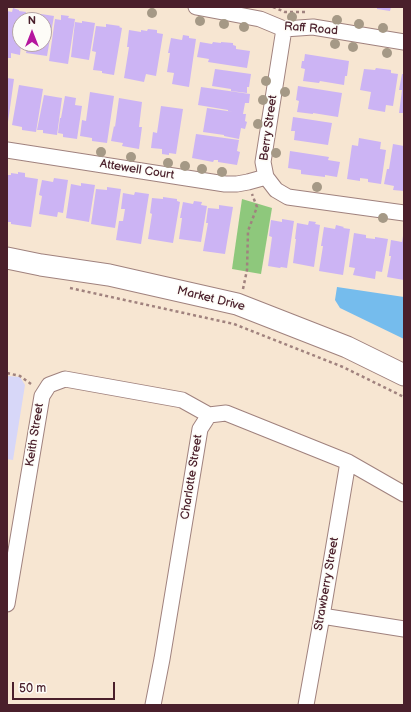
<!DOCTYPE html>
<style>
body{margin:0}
#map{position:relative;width:411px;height:712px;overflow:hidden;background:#f7e6d2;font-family:"Balsamiq Sans",sans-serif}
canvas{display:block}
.frame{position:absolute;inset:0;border:8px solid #4a1f2b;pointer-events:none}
.north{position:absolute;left:12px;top:12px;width:40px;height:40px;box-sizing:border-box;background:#fdfcf7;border:1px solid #b5a4a5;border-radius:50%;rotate:0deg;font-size:11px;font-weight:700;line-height:16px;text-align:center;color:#4a1f2b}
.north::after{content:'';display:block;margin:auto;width:14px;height:18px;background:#b5179e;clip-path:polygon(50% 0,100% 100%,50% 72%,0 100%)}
.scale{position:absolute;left:12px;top:682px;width:103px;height:18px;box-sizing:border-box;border:2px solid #4a1f2b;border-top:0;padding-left:5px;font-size:12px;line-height:14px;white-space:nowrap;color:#4a1f2b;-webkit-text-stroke:3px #fdfcf7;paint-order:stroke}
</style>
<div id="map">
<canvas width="411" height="712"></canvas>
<div class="frame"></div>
<div class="north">N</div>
<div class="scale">50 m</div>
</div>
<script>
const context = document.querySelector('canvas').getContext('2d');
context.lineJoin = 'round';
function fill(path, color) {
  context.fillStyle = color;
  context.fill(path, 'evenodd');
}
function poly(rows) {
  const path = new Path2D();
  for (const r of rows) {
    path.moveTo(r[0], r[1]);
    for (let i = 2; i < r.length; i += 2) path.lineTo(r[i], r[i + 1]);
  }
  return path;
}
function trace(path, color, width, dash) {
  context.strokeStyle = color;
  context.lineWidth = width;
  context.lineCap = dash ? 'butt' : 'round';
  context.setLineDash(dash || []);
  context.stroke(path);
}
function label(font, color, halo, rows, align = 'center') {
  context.font = font + ' "Balsamiq Sans",sans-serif';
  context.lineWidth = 3;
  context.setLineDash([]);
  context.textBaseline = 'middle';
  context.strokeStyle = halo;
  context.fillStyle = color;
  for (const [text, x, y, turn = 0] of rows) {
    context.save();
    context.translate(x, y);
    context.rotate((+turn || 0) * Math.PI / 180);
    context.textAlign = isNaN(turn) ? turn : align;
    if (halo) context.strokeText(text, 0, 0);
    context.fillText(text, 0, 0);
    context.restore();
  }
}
fill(poly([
 [7,376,20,377,25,385,13,460,7,459]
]), '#d7d7f8');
fill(poly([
 [242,199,272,208,261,274,232,269]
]), '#8ec87c');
fill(poly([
 [337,287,404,297,404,339,340,308,335,300]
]), '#75bced');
fill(poly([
 [377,7,391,7,390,11,377,9],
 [13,8,19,10,19,11,26,12,25,20,20,20,20,44,21,44,20,55,11,53,11,58,7,58,7,11,12,12],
 [41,14,54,16,47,56,26,53,28,44,44,44,44,20,29,20,30,15,40,17],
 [61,15,69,16,68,18,75,19,68,64,49,61,55,19,61,20],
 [82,21,95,23,89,60,71,57,75,22,82,23],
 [106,24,120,26,119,27,122,28,114,75,102,73,102,71,93,70,96,52,92,51,96,26,106,27],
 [148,29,157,30,157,33,163,34,156,76,146,74,144,82,124,78,129,47,127,47,129,30,141,32,141,30,147,31],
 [183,35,189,36,189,38,196,39,189,87,172,84,174,73,167,72,170,53,168,53,171,38,182,40],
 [200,42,212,44,213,42,221,43,221,42,233,43,233,45,236,46,236,49,250,51,247,68,208,62,209,59,197,57],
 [305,54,349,61,347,76,345,76,344,85,320,81,319,83,303,81,305,69,301,68,302,61,304,61],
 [376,68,391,70,391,73,398,74,393,106,386,105,385,112,368,109,371,92,360,90,364,69,375,70],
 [215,69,251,74,249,87,247,87,247,93,231,91,231,89,212,86],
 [402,74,404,74,404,113,399,113,402,90,399,90],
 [7,78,14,79,8,122,7,122],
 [19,85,43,89,36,132,22,130,22,127,12,125],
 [298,86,342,93,338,117,313,113,313,114,297,112,299,101,296,100],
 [201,87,250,94,249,103,245,103,243,114,246,114,245,121,247,122,245,129,241,128,239,139,224,136,224,135,203,132,207,108,234,112,228,111,228,110,198,105],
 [90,92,114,96,107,143,92,141,92,138,80,136,82,120,86,121],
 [44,95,62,98,57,135,43,133,43,130,37,130],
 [65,96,76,98,75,105,82,106,77,139,63,137,63,134,58,133,60,118,61,118],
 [119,98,142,102,139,127,142,127,139,149,122,146,123,143,111,141,114,126,115,127],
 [161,106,183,109,176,154,169,153,169,155,162,154,162,149,151,148,153,132,157,133],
 [293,117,332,123,328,145,294,140,295,131,291,131],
 [196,134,239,140,237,151,240,152,237,165,218,162,218,160,214,160,213,162,192,158],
 [359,138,381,142,380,149,386,150,381,184,368,182,368,179,360,178,360,181,347,179,352,145,358,146],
 [393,144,404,146,404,191,393,190,394,186,384,184,387,169,389,169],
 [290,151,329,157,328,160,340,162,337,177,325,175,325,177,301,174,301,170,288,168],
 [18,172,25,173,25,177,38,179,31,227,11,224,11,222,7,222,7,175,11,175,11,173,18,174],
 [54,178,68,180,63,213,58,212,57,217,39,214,42,196,39,195,42,180,53,182],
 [81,183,95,185,89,222,66,218,71,184,81,186],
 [107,187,121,189,115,228,91,224,96,189,107,190],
 [135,192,149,194,141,244,116,240,119,221,123,221,125,209,121,209,123,193,134,195],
 [163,197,177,199,177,201,180,202,173,243,148,239,152,214,150,213,152,198,163,199],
 [194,201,202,202,201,205,207,206,201,242,179,239,182,218,180,218,183,202,193,204],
 [219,205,233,207,225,254,203,251,208,223,206,223,208,208,219,209],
 [282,219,294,221,287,268,281,267,280,268,268,266,272,237,269,236,271,220,282,222],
 [309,221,316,222,315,224,320,225,314,267,293,263,296,239,295,239,297,223,308,225],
 [336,225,344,227,343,228,350,229,343,275,319,271,323,246,321,246,324,227,335,229],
 [354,233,366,235,366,238,375,239,375,237,388,239,382,272,376,271,375,279,353,275,355,268,349,267],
 [403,236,404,236,404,280,387,277,391,256,389,256,391,240,402,242]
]), '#ccb4f4');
const street = poly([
 [196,7,260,19,284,29,313,27,404,42],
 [284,29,263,162,266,177,276,190,288,197,404,213],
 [7,150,225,184,237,184,248,182,266,177],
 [7,604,42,396,49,385,65,379,182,400,209,415],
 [322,616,404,629],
 [153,705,162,659,200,429,209,415,226,413,348,462,404,494],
 [306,705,322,616,348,462]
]);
const secondary = poly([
 [7,258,41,265,109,275,237,304,347,347,404,375]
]);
trace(street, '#a0827e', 17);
trace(secondary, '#a0827e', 23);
trace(poly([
 [273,7,285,12,308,12],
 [70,288,234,324,343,367,404,397],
 [243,289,247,270,248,231,257,207,252,194],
 [7,373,20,376,31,384]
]), '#a0827e', 2.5, [3, 3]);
trace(street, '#fff', 15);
trace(secondary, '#fff', 21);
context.fillStyle = '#a59986';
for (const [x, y] of [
 [152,13],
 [292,17],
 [337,20],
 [200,21],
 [224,24],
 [359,24],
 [244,27],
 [383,28],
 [335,44],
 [353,47],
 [387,53],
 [266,81],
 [285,92],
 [263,100],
 [258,124],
 [101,152],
 [276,153],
 [131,157],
 [168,163],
 [185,166],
 [202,169],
 [222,172],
 [317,187],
 [383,218]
]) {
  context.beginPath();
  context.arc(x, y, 5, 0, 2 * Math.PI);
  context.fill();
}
label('12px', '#4a1f2b', '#fdfcf7', [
 ["Raff Road",311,29,5],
 ["Berry Street",269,128,-82],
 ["Attewell Court",137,170,9],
 ["Market Drive",211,299,14],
 ["Keith Street",35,435,-81],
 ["Charlotte Street",192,477,-81],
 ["Strawberry Street",327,584,-80]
]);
</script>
